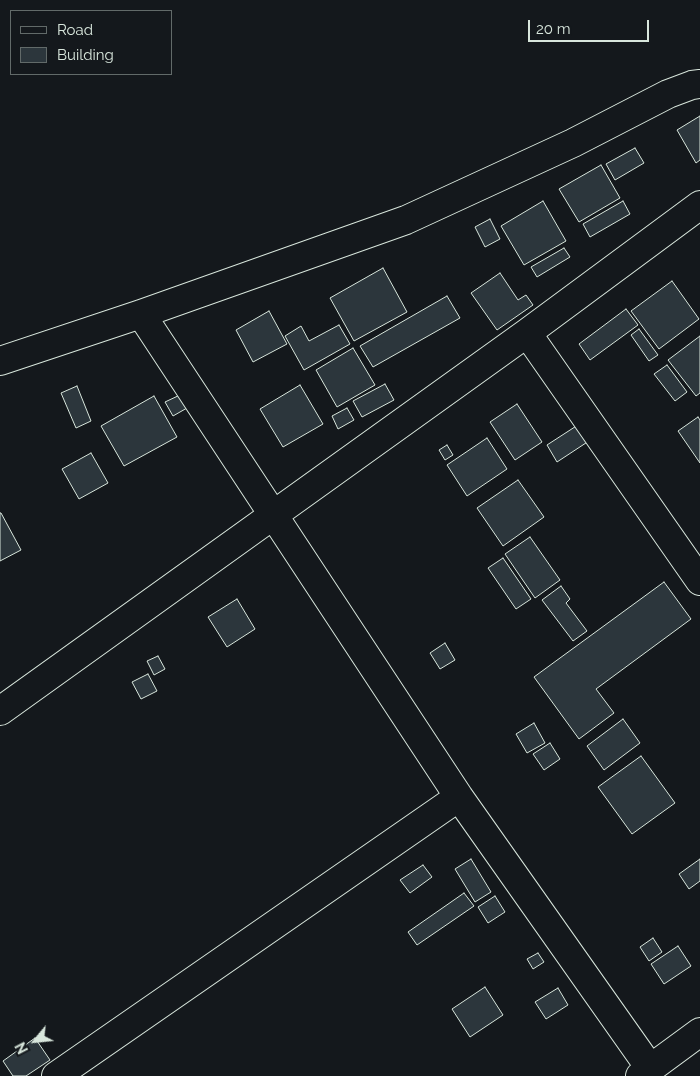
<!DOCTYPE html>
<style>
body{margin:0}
#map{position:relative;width:700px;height:1076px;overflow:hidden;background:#14181c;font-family:Raleway,sans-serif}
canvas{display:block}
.legend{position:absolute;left:10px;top:10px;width:162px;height:65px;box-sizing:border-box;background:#14181c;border:1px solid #626a69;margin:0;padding:6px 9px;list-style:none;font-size:15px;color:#d8e6dc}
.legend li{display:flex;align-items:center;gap:10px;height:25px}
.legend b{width:25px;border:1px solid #626a69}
.north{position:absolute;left:10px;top:1016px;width:50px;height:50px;-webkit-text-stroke:4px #14181c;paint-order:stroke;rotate:242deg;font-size:14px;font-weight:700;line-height:20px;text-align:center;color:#d8e6dc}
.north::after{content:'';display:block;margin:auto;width:18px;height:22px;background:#d8e6dc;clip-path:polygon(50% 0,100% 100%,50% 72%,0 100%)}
.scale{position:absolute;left:528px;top:20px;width:121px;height:22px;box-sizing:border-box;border:2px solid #d8e6dc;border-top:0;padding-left:6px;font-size:15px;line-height:18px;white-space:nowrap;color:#d8e6dc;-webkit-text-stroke:4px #14181c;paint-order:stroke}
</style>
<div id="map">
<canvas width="700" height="1076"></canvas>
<ul class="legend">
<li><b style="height:6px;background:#14181c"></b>Road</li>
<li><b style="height:14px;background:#2c363c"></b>Building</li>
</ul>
<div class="north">N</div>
<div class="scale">20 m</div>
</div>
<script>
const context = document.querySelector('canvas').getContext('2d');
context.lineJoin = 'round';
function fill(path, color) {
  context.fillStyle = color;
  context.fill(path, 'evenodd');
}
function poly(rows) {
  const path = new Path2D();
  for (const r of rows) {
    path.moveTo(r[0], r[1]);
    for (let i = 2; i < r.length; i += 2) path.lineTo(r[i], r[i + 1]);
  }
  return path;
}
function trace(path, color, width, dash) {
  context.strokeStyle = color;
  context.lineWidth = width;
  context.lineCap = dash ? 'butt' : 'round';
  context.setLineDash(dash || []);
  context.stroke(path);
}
const building = poly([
 [700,116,700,160,696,163,677,130,700,116],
 [635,148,644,163,615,180,606,164,635,148],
 [601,165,620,198,579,222,559,189,601,165],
 [543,201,566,241,524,265,501,226,543,201],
 [623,201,630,214,590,237,583,224,623,201],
 [490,219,500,239,485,247,475,227,490,219],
 [564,248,570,257,537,277,531,267,564,248],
 [383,268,407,312,354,341,330,298,383,268],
 [500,273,518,300,526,295,533,305,497,330,471,293,500,273],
 [672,281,699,319,659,349,631,311,672,281],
 [447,296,460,318,373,367,360,346,447,296],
 [626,309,638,325,590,360,579,344,626,309],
 [269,311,287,344,253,362,236,330,269,311],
 [339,325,350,344,304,370,285,336,301,326,309,341,339,325],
 [639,329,658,355,649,361,631,335,639,329],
 [700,336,700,393,696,396,668,360,700,336],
 [353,348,375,385,337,407,316,370,353,348],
 [667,365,687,392,675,401,654,374,667,365],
 [385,384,394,400,362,417,353,401,385,384],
 [300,385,323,424,283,447,260,409,300,385],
 [77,386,91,421,76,428,61,393,77,386],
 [180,395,187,408,173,416,165,402,180,395],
 [154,396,177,437,124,466,101,426,154,396],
 [517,404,542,442,515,460,490,422,517,404],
 [347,408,354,420,338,429,332,416,347,408],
 [698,417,700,420,700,463,678,431,698,417],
 [584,421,595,437,557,462,547,445,584,421],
 [487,438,507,469,467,496,447,465,487,438],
 [447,445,453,455,445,460,439,450,447,445],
 [91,453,108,483,79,499,62,469,91,453],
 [518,480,544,517,503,546,477,508,518,480],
 [0,513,1,513,21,550,0,561,0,513],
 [530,537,560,580,535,598,505,554,530,537],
 [503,558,531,599,516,609,488,568,503,558],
 [664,582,691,619,596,689,614,713,579,739,534,677,664,582],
 [561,586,570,599,566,603,587,631,573,641,542,600,561,586],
 [237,599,255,629,227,647,208,617,237,599],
 [445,643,455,660,440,669,430,653,445,643],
 [158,656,165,669,154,675,147,661,158,656],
 [148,674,157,691,141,699,132,682,148,674],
 [623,719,640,743,604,770,587,746,623,719],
 [534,723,545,743,527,753,516,734,534,723],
 [550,743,560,759,544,770,533,754,550,743],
 [641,756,675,803,632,834,598,787,641,756],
 [471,859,491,892,475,902,455,869,471,859],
 [700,859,700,881,689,889,679,874,700,859],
 [423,865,432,877,410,893,400,880,423,865],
 [464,893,474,906,417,945,408,932,464,893],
 [495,896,505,912,488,923,478,907,495,896],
 [653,938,662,952,649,961,640,947,653,938],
 [678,946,691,966,664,984,651,964,678,946],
 [538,953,544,962,533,969,527,959,538,953],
 [485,987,503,1015,470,1037,452,1009,485,987],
 [558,988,568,1005,546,1019,535,1002,558,988],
 [35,1038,50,1060,26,1076,13,1076,3,1061,35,1038]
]);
fill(building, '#2c363c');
trace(building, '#d8e6dc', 1);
const minor = poly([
 [141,314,459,797,650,1068],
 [527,333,700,581],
 [0,361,141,314,406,220,573,143,668,94,692,85,700,84],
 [0,711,527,333,700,205],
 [56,1076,459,797],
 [640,1076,700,1032]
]);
trace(minor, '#d8e6dc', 30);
trace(minor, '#14181c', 28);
</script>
